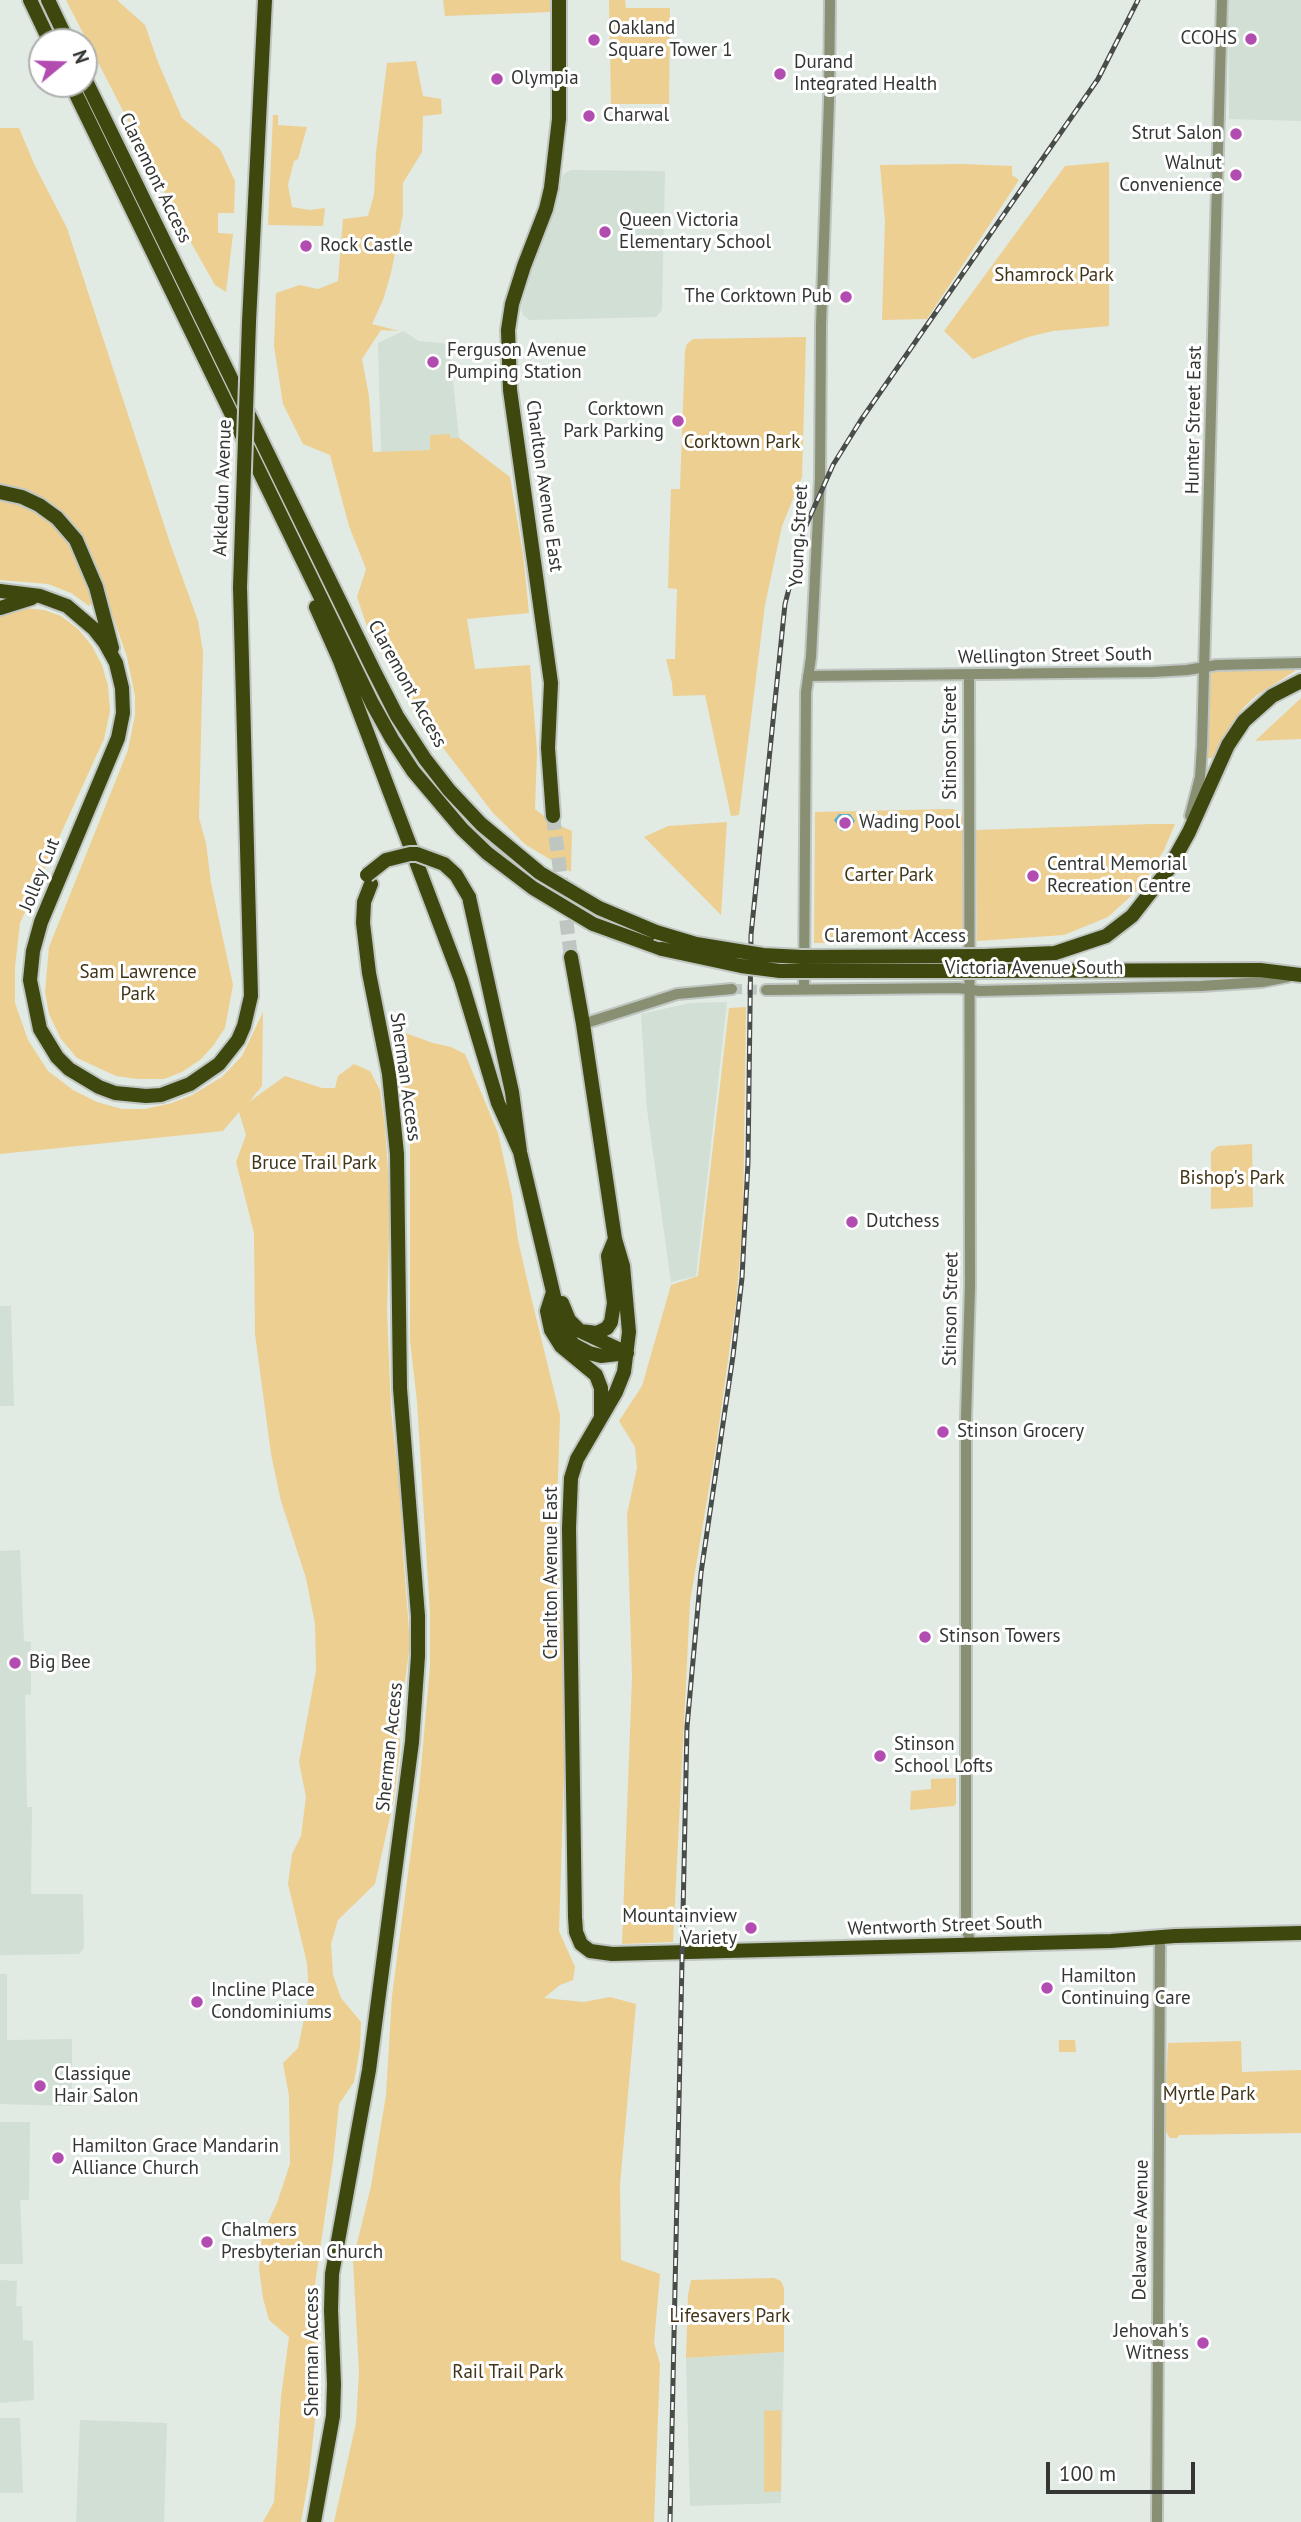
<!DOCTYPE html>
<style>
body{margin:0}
#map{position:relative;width:1301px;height:2522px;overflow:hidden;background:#e2eae4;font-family:"PT Sans",sans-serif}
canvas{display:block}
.north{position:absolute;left:28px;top:28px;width:70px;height:70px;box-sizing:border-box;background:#fff;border:2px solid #adafad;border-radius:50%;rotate:71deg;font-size:19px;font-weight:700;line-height:28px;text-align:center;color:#333633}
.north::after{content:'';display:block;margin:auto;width:24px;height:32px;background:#b24cb0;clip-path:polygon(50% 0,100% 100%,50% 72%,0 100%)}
.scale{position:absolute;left:1046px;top:2462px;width:149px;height:32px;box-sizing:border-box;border:4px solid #333633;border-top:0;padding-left:9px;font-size:21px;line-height:24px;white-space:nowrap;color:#333633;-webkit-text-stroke:5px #fff;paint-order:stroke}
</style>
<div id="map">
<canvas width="1301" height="2522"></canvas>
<div class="north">N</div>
<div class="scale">100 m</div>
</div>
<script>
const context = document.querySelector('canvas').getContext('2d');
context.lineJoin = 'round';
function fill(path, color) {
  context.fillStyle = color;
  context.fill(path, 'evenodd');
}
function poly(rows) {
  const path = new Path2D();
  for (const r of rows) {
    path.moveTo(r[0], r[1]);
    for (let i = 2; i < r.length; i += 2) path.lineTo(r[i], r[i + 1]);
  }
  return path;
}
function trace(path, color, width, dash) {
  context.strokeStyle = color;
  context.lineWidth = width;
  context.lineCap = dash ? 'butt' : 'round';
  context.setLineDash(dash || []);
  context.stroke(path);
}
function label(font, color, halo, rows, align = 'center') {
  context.font = font + ' "PT Sans",sans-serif';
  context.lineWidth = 6;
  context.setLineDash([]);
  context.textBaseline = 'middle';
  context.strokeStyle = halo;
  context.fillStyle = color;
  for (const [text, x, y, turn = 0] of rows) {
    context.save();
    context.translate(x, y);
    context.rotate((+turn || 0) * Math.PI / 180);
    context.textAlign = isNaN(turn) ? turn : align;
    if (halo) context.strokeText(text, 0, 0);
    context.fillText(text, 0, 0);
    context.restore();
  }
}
fill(poly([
 [1228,0,1301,0,1301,121,1229,119],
 [571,170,665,171,662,310,656,317,529,320,523,315,521,308,536,258,556,206,563,174],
 [403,331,419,341,449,344,459,438,450,439,450,435,430,436,430,450,381,452,378,343],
 [727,1002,696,1276,671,1282,647,1109,641,1014,690,1003],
 [0,1306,11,1306,14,1406,0,1406],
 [20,1550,24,1641,31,1642,31,1694,25,1695,27,1807,32,1807,31,1894,83,1894,84,1948,79,1954,0,1955,0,1551],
 [0,1974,7,1974,7,2040,72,2039,72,2106,0,2104],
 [0,2122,30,2122,29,2200,20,2200,23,2264,0,2264],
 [0,2280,17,2281,16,2306,22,2306,23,2340,33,2341,34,2400,0,2403],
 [784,2352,781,2503,690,2506,686,2358],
 [0,2418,20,2418,23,2493,0,2493],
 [80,2420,167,2423,164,2522,76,2522]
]), '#d1dfd5');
fill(poly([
 [66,0,117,0,145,25,158,62,182,118,220,149,235,181,234,213,218,213,218,233,233,234,226,292,215,285,189,239],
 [443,0,551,0,551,12,445,16],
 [609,0,625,0,626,8,670,8,669,104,611,104],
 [416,61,423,96,441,99,442,114,423,116,422,152,403,183,403,214,391,273,383,300,372,324,399,331,381,330,362,359,369,396,373,452,430,450,430,435,450,434,450,438,459,438,510,477,523,554,529,613,467,619,475,669,530,665,537,751,535,809,552,822,572,831,571,872,526,845,493,813,431,732,370,635,357,597,366,569,349,526,330,455,303,444,283,404,274,346,276,293,300,285,318,289,338,281,343,219,368,216,374,195,376,152,387,63],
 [273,115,278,115,278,125,307,127,298,159,294,161,288,185,292,207,310,210,325,208,323,226,268,225],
 [0,128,19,128,35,166,67,228,170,543,198,621,203,652,199,818,206,843,211,883,233,985,225,1028,213,1046,200,1060,182,1072,164,1079,137,1079,116,1076,77,1058,61,1039,49,1014,45,992,49,947,128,750,135,715,135,696,127,657,91,553,77,528,49,502,19,489,0,485],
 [1109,162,1109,326,1053,331,1028,337,973,359,944,331,1065,166],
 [963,164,1012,166,1012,175,1019,180,927,319,882,320,885,221,880,165],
 [806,337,802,477,782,526,765,605,739,815,731,816,705,695,673,696,672,683,666,659,675,659,677,589,668,588,671,489,680,489,685,350,687,344,693,339],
 [0,498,36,512,57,529,71,546,84,570,94,600,89,606,71,593,48,584,0,580],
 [24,608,44,610,61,616,78,629,92,646,102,665,108,686,110,711,104,739,20,923,15,967,15,1003,28,1040,48,1071,73,1090,97,1102,122,1109,145,1109,172,1103,192,1095,222,1077,242,1056,263,1012,262,1086,249,1102,285,1076,322,1088,335,1088,338,1076,354,1064,370,1071,380,1090,385,1126,390,1204,387,1310,391,1410,401,1500,403,1552,410,1644,399,1726,400,1748,394,1799,375,1884,338,1920,331,1944,333,1975,341,1998,361,2022,360,2048,354,2082,339,2104,333,2161,315,2284,319,2381,309,2476,301,2522,263,2522,274,2502,281,2397,289,2337,269,2320,263,2298,259,2268,262,2235,277,2203,290,2164,289,2096,283,2063,298,2048,309,1995,307,1963,288,1884,292,1854,301,1836,306,1797,299,1762,316,1671,315,1624,306,1578,281,1501,271,1454,255,1334,254,1233,236,1162,246,1135,239,1112,223,1131,0,1154,0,613],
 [1294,669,1295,671,1257,695,1243,708,1225,734,1212,758,1208,758,1210,673,1214,670],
 [1301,698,1301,739,1255,741],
 [953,809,961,813,963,820,963,943,814,943,815,812],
 [727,822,721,915,644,837,668,826],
 [1151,824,1175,824,1164,850,1142,886,1108,917,1064,935,977,941,976,830],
 [746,1007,743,1220,736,1303,716,1446,690,1602,673,1942,622,1944,632,1677,627,1514,637,1468,635,1447,619,1421,642,1386,671,1285,698,1276,729,1008],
 [400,1031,433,1043,451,1047,465,1054,498,1133,512,1196,518,1240,532,1301,560,1415,556,1537,564,1677,564,1773,559,1931,575,1967,573,1980,560,1985,544,1998,584,2002,610,1997,636,2004,620,2185,621,2260,660,2274,654,2343,660,2364,654,2522,334,2522,356,2423,359,2372,353,2260,371,2186,386,2095,392,1996,419,1790,430,1667,430,1613,417,1401,410,1341,410,1133,398,1057],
 [1252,1144,1253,1207,1211,1209,1211,1152,1218,1146],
 [956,1778,956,1804,954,1806,910,1810,911,1791,931,1789,931,1779],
 [1059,2040,1075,2040,1076,2052,1059,2052],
 [1241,2041,1242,2072,1301,2070,1301,2133,1179,2135,1177,2138,1170,2138,1166,2132,1165,2102,1168,2043],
 [774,2278,781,2281,784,2288,784,2352,686,2358,688,2295,691,2280],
 [781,2410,781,2491,764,2492,764,2411]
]), '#edcf91');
fill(poly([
 [839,814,850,814,855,821,847,831,841,831,834,820]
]), '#59afcd');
trace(poly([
 [732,989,766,990]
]), '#bfc6c1', 10, [10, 5]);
trace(poly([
 [553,816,571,957]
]), '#bfc6c1', 14, [14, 7]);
const minor = poly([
 [969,675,970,1286,966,1418,966,1927,971,1944],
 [808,676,1153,672,1187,670,1217,665,1301,663],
 [1190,816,1200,777,1202,746,1222,0],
 [804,989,806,692,811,657,820,479,821,325,829,101,830,0],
 [766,990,959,988,979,991,1201,986,1262,982,1288,977],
 [583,1024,677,994,732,989],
 [1157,2522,1160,1939]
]);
const major = poly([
 [30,0,50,42],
 [48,0,68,42],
 [84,77,373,669,397,716,425,759,449,790,481,824,540,873,599,908,656,932],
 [71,84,372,703,392,739,413,771,462,829,487,853,533,888,593,924,662,949],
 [249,322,265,0],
 [0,492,22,497,39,505,57,518,76,540,96,587,112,648],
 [0,591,40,596,67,606,94,629,105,643,116,663,122,688,123,713,118,738,41,922,33,951,30,980,40,1029,57,1057,69,1069,99,1087,115,1093,146,1096,161,1095,190,1084,219,1064,238,1040,244,1026,251,996,240,587],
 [316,607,340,661,461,980,498,1103,520,1152],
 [0,608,32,598],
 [553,816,548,748,551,683,510,390,508,330,512,304,524,266,546,209,551,188,559,119,559,0],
 [469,897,512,1092,520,1152,562,1330,574,1345,589,1353,601,1356,627,1353],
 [984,956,1055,953,1106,936,1132,916,1168,870,1189,832,1228,745,1244,721,1272,696,1301,681],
 [571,957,583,1024,615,1239,623,1266,629,1332,624,1372,616,1392,577,1459,571,1478,569,1528,575,1917,576,1932,581,1944,590,1951,612,1954,1111,1941,1175,1936,1301,1933],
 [991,971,1260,970,1301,975],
 [553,1292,547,1311,551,1330,561,1346,596,1375,601,1388,601,1415],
 [562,1303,569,1320,580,1331,627,1353],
 [580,1331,597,1333,607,1328,611,1322,614,1303,608,1256,615,1239],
 [314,2522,333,2416,334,2384,331,2310,332,2274,369,2070,412,1742,418,1656,418,1616,400,1388,397,1154,389,1074,369,973,363,923,364,902,371,884]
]);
trace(minor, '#bfc6c1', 14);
trace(major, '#bfc6c1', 18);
trace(minor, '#888f73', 10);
trace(major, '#3d470e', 14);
const rail = poly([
 [670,2522,687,1727,701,1573,733,1356,742,1278,748,1162,751,935,785,604,804,530,833,465,861,420,1098,79,1138,0]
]);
trace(rail, '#494d49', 5);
trace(rail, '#fff', 2.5, [8]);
const majorBridge = poly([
 [240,587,249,322],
 [367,875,386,860,410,854,417,854,444,864,456,875,469,897],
 [656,932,696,944,763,955,802,957,984,956],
 [662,949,741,966,780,971,991,971]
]);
trace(majorBridge, '#bfc6c1', 18, []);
trace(majorBridge, '#3d470e', 14);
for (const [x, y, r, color] of [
 [1251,39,7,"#b24cb0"],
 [594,40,7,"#b24cb0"],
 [780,74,7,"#b24cb0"],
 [497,79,7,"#b24cb0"],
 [589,116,7,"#b24cb0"],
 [1236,134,7,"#b24cb0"],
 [1236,175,7,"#b24cb0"],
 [605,232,7,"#b24cb0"],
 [306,246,7,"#b24cb0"],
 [846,297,7,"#b24cb0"],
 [433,362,7,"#b24cb0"],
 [678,421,7,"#b24cb0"],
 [845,823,7,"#b24cb0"],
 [1033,876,7,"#b24cb0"],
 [852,1222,7,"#b24cb0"],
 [943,1432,7,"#b24cb0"],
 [925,1637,7,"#b24cb0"],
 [15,1663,7,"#b24cb0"],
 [880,1756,7,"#b24cb0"],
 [751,1928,7,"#b24cb0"],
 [1047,1988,7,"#b24cb0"],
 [197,2002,7,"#b24cb0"],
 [40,2086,7,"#b24cb0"],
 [58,2158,7,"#b24cb0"],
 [207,2242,7,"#b24cb0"],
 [1203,2343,7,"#b24cb0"]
]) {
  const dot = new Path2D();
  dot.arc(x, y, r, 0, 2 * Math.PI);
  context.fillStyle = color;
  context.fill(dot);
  trace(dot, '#fff', 2.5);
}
label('19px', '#333633', '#fff', [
 ["Oakland",608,29],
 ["Square Tower 1",608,51],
 ["CCOHS",1237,39,"right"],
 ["Durand",794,63],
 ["Integrated Health",794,85],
 ["Olympia",511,79],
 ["Charwal",603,116],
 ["Strut Salon",1222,134,"right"],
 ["Walnut",1222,164,"right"],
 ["Convenience",1222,186,"right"],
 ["Queen Victoria",619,221],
 ["Elementary School",619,243],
 ["Rock Castle",320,246],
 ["The Corktown Pub",832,297,"right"],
 ["Ferguson Avenue",447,351],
 ["Pumping Station",447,373],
 ["Corktown",664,410,"right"],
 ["Park Parking",664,432,"right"],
 ["Wading Pool",859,823],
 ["Central Memorial",1047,865],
 ["Recreation Centre",1047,887],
 ["Dutchess",866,1222],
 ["Stinson Grocery",957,1432],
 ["Stinson Towers",939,1637],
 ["Big Bee",29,1663],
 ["Stinson",894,1745],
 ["School Lofts",894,1767],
 ["Mountainview",737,1917,"right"],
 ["Variety",737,1939,"right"],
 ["Hamilton",1061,1977],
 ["Continuing Care",1061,1999],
 ["Incline Place",211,1991],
 ["Condominiums",211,2013],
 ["Classique",54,2075],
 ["Hair Salon",54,2097],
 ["Hamilton Grace Mandarin",72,2147],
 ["Alliance Church",72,2169],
 ["Chalmers",221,2231],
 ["Presbyterian Church",221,2253],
 ["Jehovah's",1189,2332,"right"],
 ["Witness",1189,2354,"right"]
], 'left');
label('19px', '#333633', '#fff', [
 ["Claremont Access",155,178,64],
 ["Hunter Street East",1194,420,-89],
 ["Charlton Avenue East",544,486,82],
 ["Arkledun Avenue",223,488,-88],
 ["Young Street",799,536,-87],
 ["Wellington Street South",1055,656,-1],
 ["Claremont Access",407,684,61],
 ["Stinson Street",951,743,-90],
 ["Jolley Cut",40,875,-68],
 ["Claremont Access",895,937],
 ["Victoria Avenue South",1034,969],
 ["Sherman Access",405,1077,82],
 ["Stinson Street",951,1309,-89],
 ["Charlton Avenue East",552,1573,-90],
 ["Sherman Access",390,1747,-84],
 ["Wentworth Street South",945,1926,-2],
 ["Delaware Avenue",1141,2230,-89],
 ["Sherman Access",313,2352,-90]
]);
label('19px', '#423416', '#fff', [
 ["Shamrock Park",1054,276],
 ["Corktown Park",742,443],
 ["Carter Park",889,876],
 ["Sam Lawrence",138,973],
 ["Park",138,995],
 ["Bruce Trail Park",314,1164],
 ["Bishop's Park",1232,1179],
 ["Myrtle Park",1209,2095],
 ["Lifesavers Park",730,2317],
 ["Rail Trail Park",508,2373]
]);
</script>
